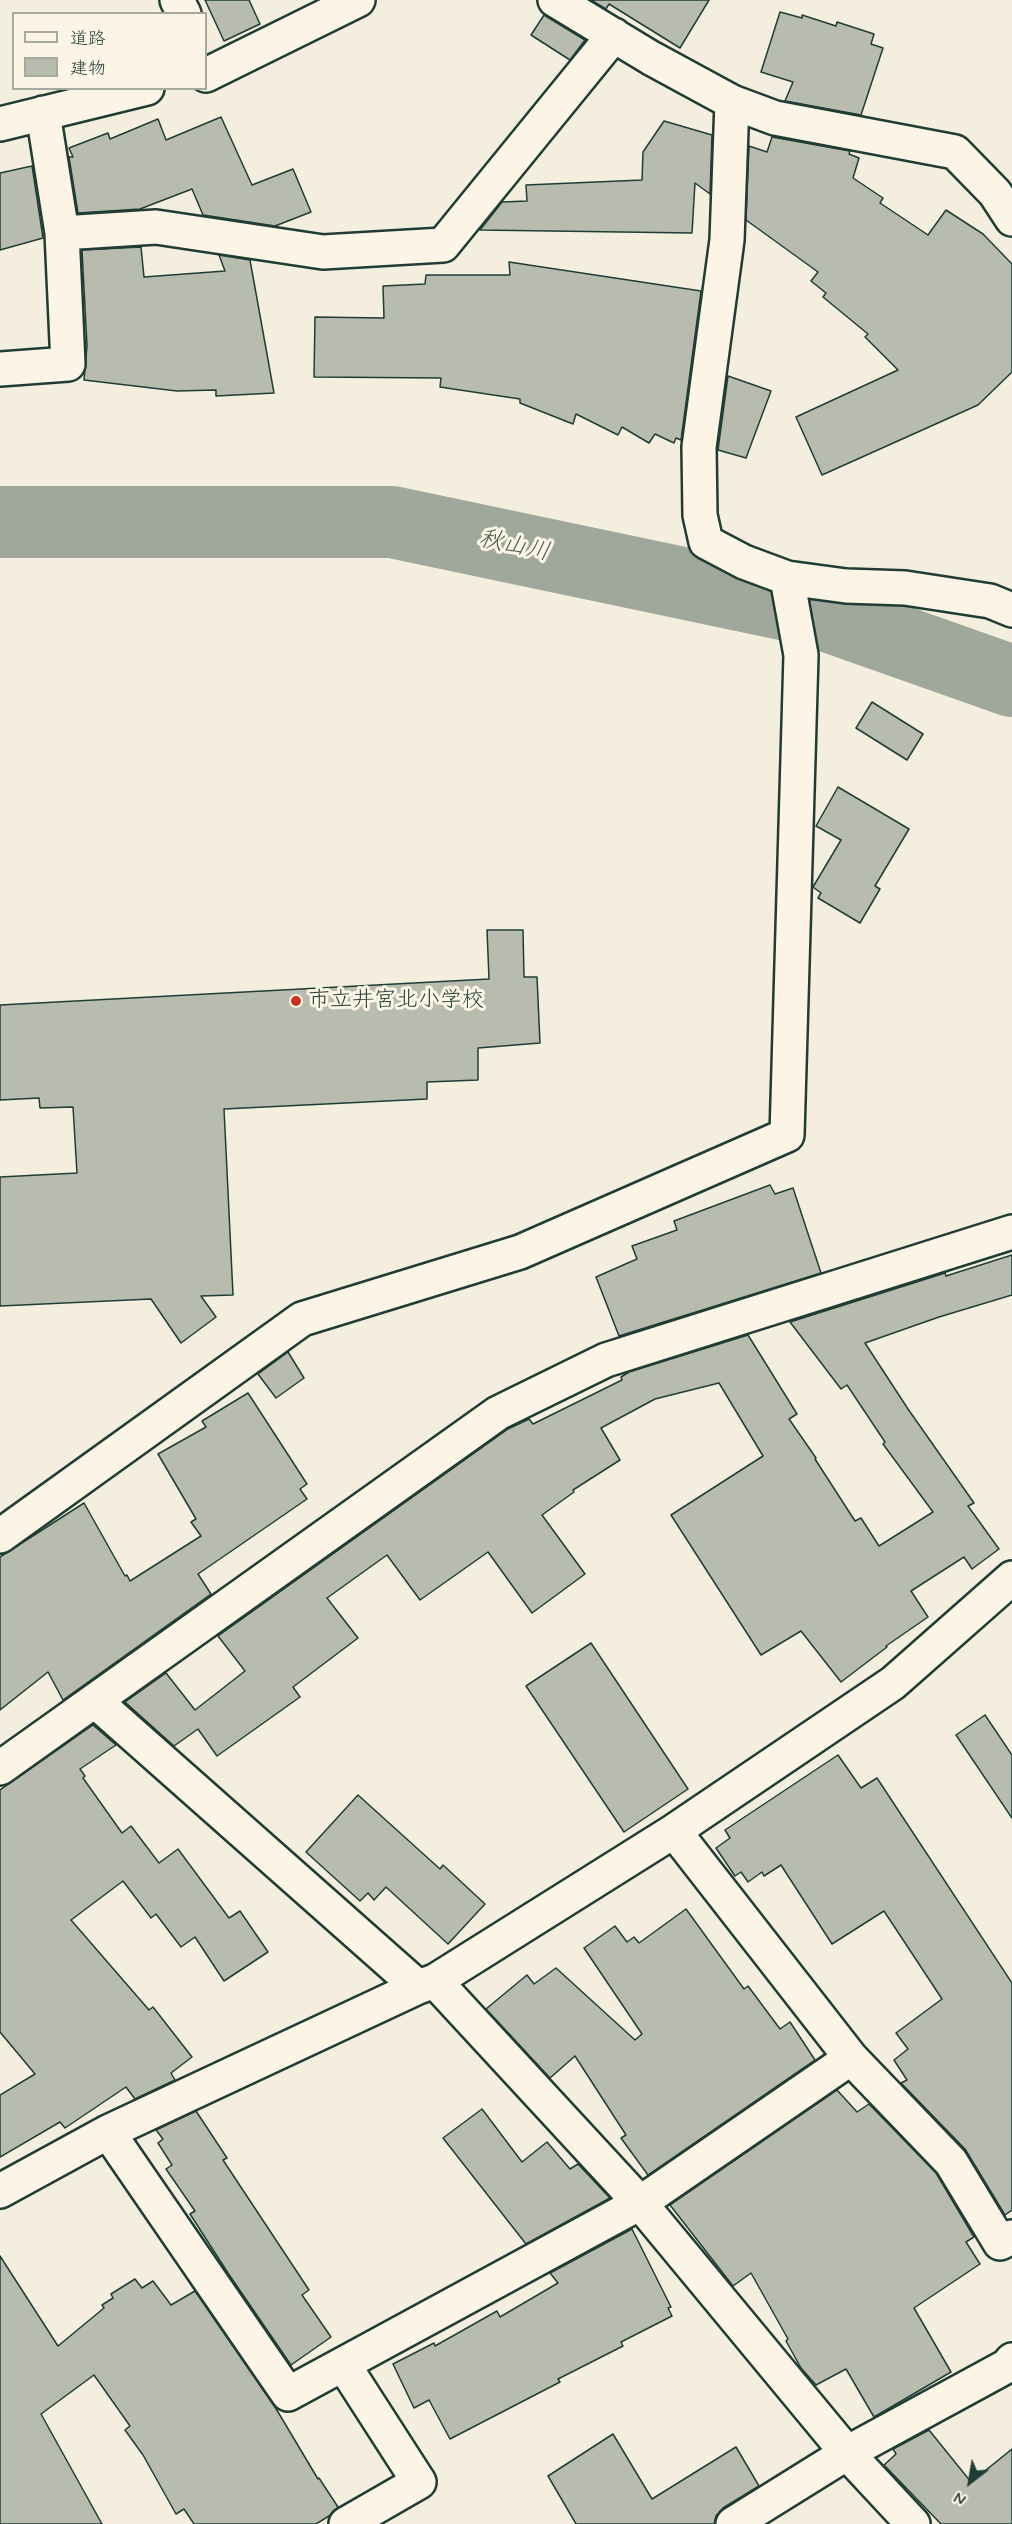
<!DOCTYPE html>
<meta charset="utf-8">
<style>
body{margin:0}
#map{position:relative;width:1012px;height:2524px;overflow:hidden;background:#f3eede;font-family:Mynerve,"Klee One",sans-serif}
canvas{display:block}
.legend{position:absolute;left:12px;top:12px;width:195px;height:78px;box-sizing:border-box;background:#fcf5e5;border:2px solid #a4ab9e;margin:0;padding:8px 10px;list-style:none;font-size:18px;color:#1f3d34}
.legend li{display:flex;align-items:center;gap:12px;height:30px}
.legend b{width:30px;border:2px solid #a4ab9e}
.north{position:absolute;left:940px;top:2452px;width:60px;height:60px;-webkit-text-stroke:4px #fcf5e5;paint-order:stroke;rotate:211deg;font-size:16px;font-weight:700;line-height:24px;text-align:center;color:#1f3d34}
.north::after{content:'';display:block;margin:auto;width:21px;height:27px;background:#1f3d34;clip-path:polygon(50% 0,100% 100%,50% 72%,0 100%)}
</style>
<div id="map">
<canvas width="1012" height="2524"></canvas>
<ul class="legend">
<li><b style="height:8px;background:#fcf5e5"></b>道路</li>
<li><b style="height:16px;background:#b8bcae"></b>建物</li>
</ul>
<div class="north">N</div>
</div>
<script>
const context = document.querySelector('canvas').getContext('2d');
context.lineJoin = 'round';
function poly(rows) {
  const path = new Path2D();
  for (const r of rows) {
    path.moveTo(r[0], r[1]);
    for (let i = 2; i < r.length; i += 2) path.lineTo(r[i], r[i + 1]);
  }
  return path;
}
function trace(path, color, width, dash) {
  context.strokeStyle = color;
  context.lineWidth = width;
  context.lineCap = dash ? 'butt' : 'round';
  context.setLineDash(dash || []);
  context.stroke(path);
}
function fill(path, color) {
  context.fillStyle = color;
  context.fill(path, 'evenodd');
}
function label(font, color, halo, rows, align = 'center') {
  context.font = font + ' Mynerve,"Klee One",sans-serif';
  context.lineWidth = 6;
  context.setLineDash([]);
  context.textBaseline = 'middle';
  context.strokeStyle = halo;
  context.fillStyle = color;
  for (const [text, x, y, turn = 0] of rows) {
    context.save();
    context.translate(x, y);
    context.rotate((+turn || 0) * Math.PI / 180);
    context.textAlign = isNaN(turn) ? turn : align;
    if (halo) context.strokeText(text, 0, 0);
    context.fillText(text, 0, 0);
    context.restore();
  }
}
trace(poly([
 [0,522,392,522,811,610,1012,681]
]), '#a0a89b', 72);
const building = poly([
 [205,0,249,0,260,24,224,41,205,0],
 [591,0,709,0,680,48,609,4,606,9,591,0],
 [780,12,802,18,802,15,836,26,837,22,874,34,871,44,883,48,861,115,785,101,793,82,761,72,780,12],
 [544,15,585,40,570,60,531,35,544,15],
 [221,117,252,185,293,169,311,212,275,226,203,215,192,189,140,209,78,213,69,157,73,157,69,148,108,133,110,139,158,119,166,140,221,117],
 [664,121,712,135,710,194,695,183,692,233,480,230,502,202,527,201,526,185,642,180,643,152,664,121],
 [772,137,850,151,849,154,859,158,853,178,883,198,880,203,928,235,946,210,983,234,1012,264,1012,372,978,405,822,475,796,417,898,370,865,337,868,334,823,297,826,293,811,281,818,272,746,220,749,146,767,152,772,137],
 [32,166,43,238,0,250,0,173,32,166],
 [141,247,144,277,225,271,219,255,250,260,274,393,216,396,216,390,177,391,84,380,87,346,82,250,141,247],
 [509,262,701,291,681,440,676,438,674,443,655,434,649,443,622,427,618,435,576,414,573,424,520,403,520,399,440,387,441,378,314,377,315,317,384,318,383,286,425,284,426,275,510,275,509,262],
 [728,376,771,391,746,458,718,450,728,376],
 [872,702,923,734,907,760,856,728,872,702],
 [838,787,909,829,875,886,880,889,860,923,818,898,821,893,813,887,841,840,816,826,838,787],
 [487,930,523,930,524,977,537,977,540,1043,478,1048,478,1080,427,1082,427,1099,224,1109,233,1295,201,1296,216,1317,181,1343,151,1299,0,1306,0,1177,77,1173,73,1107,40,1108,39,1098,0,1100,0,1005,489,979,487,930],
 [770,1185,775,1194,793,1188,821,1273,619,1336,596,1277,637,1259,632,1246,677,1230,674,1221,770,1185],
 [1012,1255,1012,1295,939,1317,865,1343,908,1409,974,1503,968,1506,999,1549,972,1569,964,1557,911,1591,928,1617,886,1646,887,1647,841,1682,801,1631,761,1655,671,1515,763,1456,719,1383,655,1399,601,1428,620,1460,573,1490,574,1492,542,1515,585,1574,532,1613,488,1552,420,1600,387,1555,327,1598,358,1638,293,1687,300,1697,217,1756,198,1729,174,1746,125,1702,166,1673,195,1710,245,1671,218,1636,508,1429,529,1419,533,1424,622,1380,621,1377,629,1372,748,1335,797,1414,789,1419,816,1458,815,1459,855,1521,861,1518,879,1546,933,1512,883,1444,885,1442,847,1385,841,1389,790,1322,945,1273,946,1276,1012,1255],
 [288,1352,304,1378,276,1398,258,1374,288,1352],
 [248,1393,307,1484,300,1489,307,1499,198,1574,211,1594,63,1700,48,1672,0,1710,0,1557,84,1503,125,1576,127,1575,130,1581,201,1536,191,1522,196,1519,158,1454,206,1427,202,1421,248,1393],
 [591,1643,688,1789,624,1832,526,1686,591,1643],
 [985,1715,1012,1755,1012,1818,956,1735,985,1715],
 [93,1725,116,1745,80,1769,85,1776,83,1778,122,1833,131,1826,159,1863,178,1849,229,1918,240,1911,268,1952,224,1981,195,1937,181,1947,156,1914,151,1918,123,1881,71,1920,149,2010,153,2007,192,2057,171,2073,175,2080,135,2099,126,2087,65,2128,60,2122,0,2157,0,2095,35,2074,0,2032,0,1790,93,1725],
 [838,1755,861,1788,877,1778,1012,1983,1012,2210,1005,2215,965,2149,901,2083,907,2080,894,2060,908,2049,896,2033,942,1999,884,1911,832,1944,781,1865,764,1876,762,1872,748,1882,741,1872,735,1876,716,1848,730,1838,725,1830,838,1755],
 [358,1795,440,1869,443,1865,485,1904,448,1944,386,1887,374,1900,368,1893,360,1901,306,1852,358,1795],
 [686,1909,744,1989,748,1986,780,2029,790,2022,815,2060,648,2175,621,2138,626,2135,575,2056,550,2078,486,2009,527,1975,534,1984,556,1968,635,2040,642,2034,584,1948,615,1926,627,1942,634,1937,639,1943,686,1909],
 [837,2090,857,2112,869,2104,936,2173,974,2237,966,2242,980,2264,914,2308,951,2372,874,2417,846,2369,816,2385,801,2368,786,2341,788,2339,751,2273,733,2286,670,2205,837,2090],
 [482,2109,522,2162,547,2142,570,2169,578,2164,610,2198,526,2244,443,2138,482,2109],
 [196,2111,227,2158,223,2160,309,2290,302,2295,331,2337,291,2365,228,2273,190,2214,195,2211,166,2169,172,2165,158,2143,163,2139,156,2130,196,2111],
 [632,2229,671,2307,668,2308,672,2316,621,2342,623,2346,558,2379,560,2382,450,2439,429,2400,414,2408,393,2364,434,2343,435,2346,497,2311,500,2317,558,2283,550,2273,632,2229],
 [0,2256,58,2346,104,2308,102,2305,113,2298,111,2294,135,2279,142,2288,153,2281,171,2305,195,2291,275,2407,318,2479,319,2478,338,2507,329,2516,316,2524,194,2524,184,2509,176,2514,143,2455,125,2430,130,2426,94,2375,41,2414,102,2524,0,2524,0,2256],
 [929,2430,971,2482,1012,2449,1012,2524,941,2524,884,2465,896,2454,893,2449,929,2430],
 [613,2434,652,2499,736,2447,759,2486,723,2508,716,2516,714,2524,576,2524,548,2476,613,2434]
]);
fill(building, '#b8bcae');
trace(building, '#1f3d34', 1.5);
const street = poly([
 [177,0,184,14],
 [555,0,651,58,732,102,775,118,955,152,995,193,1012,219],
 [206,75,358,0],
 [732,102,727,240,699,447,700,515,706,542,744,562,787,578,846,586,905,588,990,601,1012,610],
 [43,113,62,233,156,227,323,252,443,245,614,35],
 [0,124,147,88],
 [0,369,68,364,62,233],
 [0,1536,302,1319,520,1252,787,1135,801,655,787,578],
 [95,1701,418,1987],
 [0,1768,498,1413,606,1360,1012,1232],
 [674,1831,851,2058,951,2162,1000,2243,1012,2237],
 [435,1981,640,2203,847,2453,913,2524],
 [108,2132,288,2394,640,2203,851,2058],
 [0,2191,108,2132,418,1987,435,1981,674,1831,893,1683,1012,1578],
 [343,2364,419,2482,346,2524],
 [733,2524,847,2453,1007,2366,1012,2360]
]);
trace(street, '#1f3d34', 38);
trace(street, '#fcf5e5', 33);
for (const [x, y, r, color] of [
 [296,1001,6,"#c8321e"]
]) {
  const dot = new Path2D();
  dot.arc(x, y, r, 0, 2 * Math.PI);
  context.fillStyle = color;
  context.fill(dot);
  trace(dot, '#fcf5e5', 2);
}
label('22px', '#1f3d34', '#fcf5e5', [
 ["市立井宮北小学校",308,1001]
], 'left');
label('italic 24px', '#465d53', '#fcf5e5', [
 ["秋山川",514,547,12]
]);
</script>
